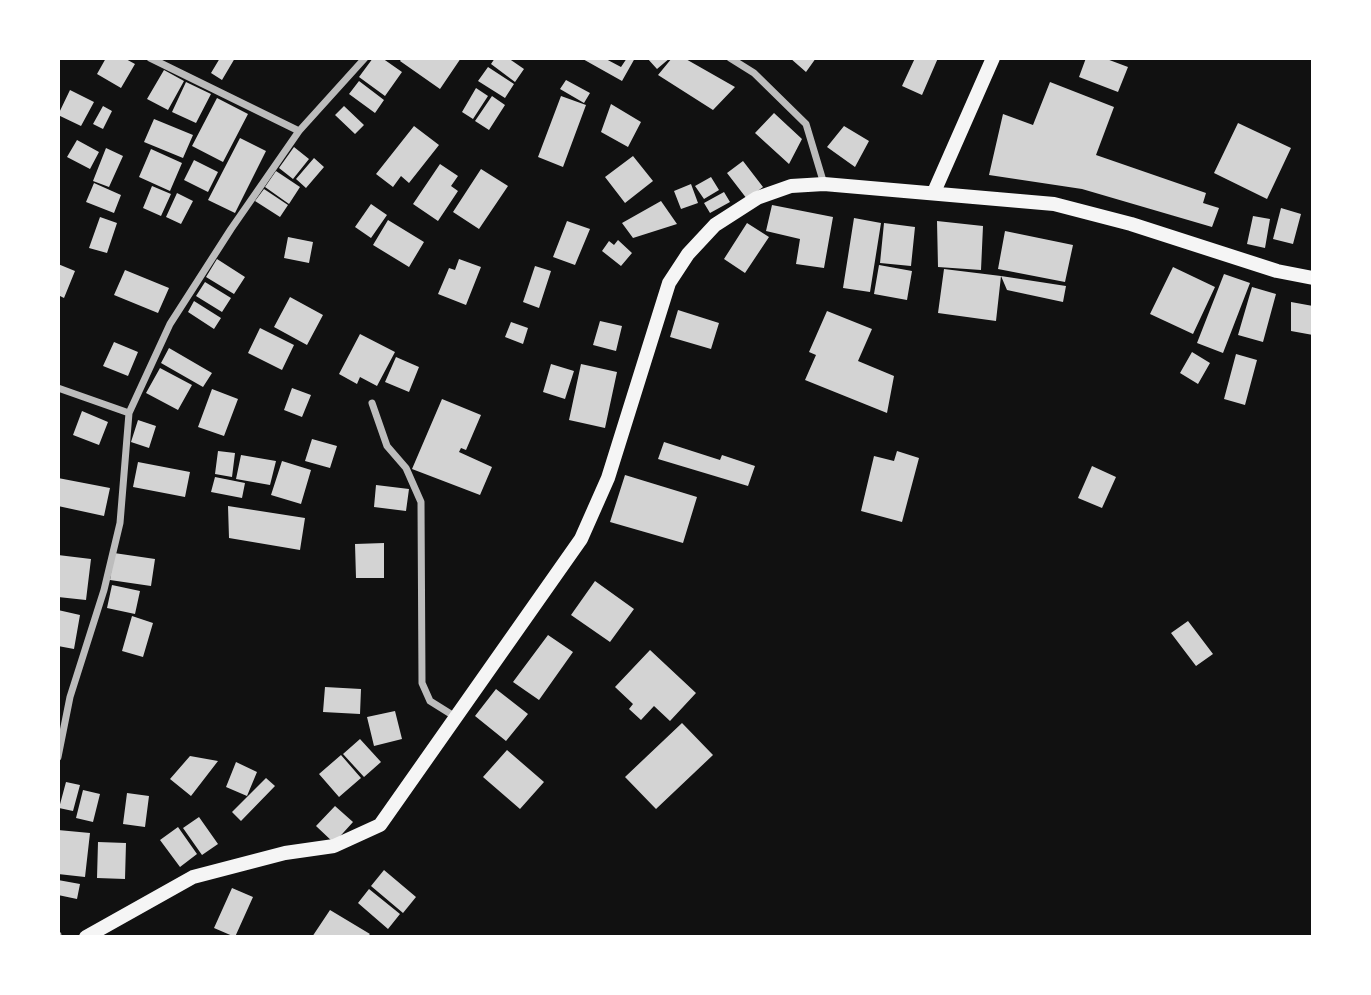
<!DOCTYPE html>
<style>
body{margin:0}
#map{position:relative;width:1371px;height:995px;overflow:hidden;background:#111;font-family:Roboto,sans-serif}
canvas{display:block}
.frame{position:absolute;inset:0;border:60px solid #fff;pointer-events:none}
</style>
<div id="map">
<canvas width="1371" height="995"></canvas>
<div class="frame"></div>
</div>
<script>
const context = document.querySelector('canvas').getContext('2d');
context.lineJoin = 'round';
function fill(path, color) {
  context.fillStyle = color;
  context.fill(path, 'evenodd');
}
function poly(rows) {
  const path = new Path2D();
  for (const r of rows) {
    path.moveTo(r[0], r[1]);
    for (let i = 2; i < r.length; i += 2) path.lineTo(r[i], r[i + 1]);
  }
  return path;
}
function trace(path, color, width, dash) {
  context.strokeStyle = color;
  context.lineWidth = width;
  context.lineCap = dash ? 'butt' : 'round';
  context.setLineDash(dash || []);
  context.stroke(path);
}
fill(poly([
 [106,58,124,58,135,64,121,88,97,74],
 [220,58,235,58,222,80,211,73],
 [373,58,382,58,402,72,385,96,359,77],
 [402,58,461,58,440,89,400,61],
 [495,58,508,58,524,69,515,82,491,64],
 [581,58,604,58,621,67,627,58,635,58,622,81],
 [647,58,670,58,657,69],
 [672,58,684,58,735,87,713,110,658,75],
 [790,58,816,58,806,72],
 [915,58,938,58,922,95,902,86],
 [1086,58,1104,58,1128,67,1118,92,1079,77],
 [488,67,514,84,505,98,478,81],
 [164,70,184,81,168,110,147,99],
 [566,80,590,93,584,103,560,89],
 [359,81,384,100,375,113,349,94],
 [186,82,211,94,196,123,172,112],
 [1050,82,1114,107,1096,155,1206,193,1203,203,1219,208,1212,227,1082,189,989,175,1003,114,1033,125],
 [476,88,488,96,473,119,462,112],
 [70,90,94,102,81,126,58,115],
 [492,96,505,105,489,130,475,121],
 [561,96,586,105,563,167,538,157],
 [217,98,248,114,223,162,192,146],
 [611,104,641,122,628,147,601,132],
 [103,106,112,111,103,129,93,124],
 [344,106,364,125,355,134,335,115],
 [774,113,802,139,789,164,755,133],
 [154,119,193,135,183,158,144,142],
 [1238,123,1291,148,1267,199,1214,173],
 [414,126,439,145,409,183,401,176,393,187,376,174],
 [844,126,869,141,855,167,827,147],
 [240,138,266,151,235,213,208,200],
 [77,140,99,152,90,169,67,157],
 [294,147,309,159,293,179,279,168],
 [106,148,123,156,109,187,93,181],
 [151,149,182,163,170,191,139,177],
 [633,156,653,181,625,203,605,177],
 [314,158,324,167,306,188,296,179],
 [194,160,218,172,208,192,184,180],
 [743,161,763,187,747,199,727,173],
 [440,164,458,176,451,186,458,191,438,221,413,204],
 [481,169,508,186,479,229,453,212],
 [276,171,300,187,289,204,265,187],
 [711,177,719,190,704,199,695,186],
 [94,183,121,195,114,213,86,202],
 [691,184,698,203,681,209,674,191],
 [152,186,171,194,161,216,143,208],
 [264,189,288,205,280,217,255,201],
 [724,192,730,202,710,213,704,203],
 [177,193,193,201,181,224,166,217],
 [661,201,677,224,633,238,622,223],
 [371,204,387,215,371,238,355,227],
 [772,205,833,217,824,268,796,264,800,239,766,231],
 [1281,208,1301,214,1293,244,1273,239],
 [1253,216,1270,219,1265,248,1247,244],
 [100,217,117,223,107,253,89,248],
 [854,218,881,223,870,292,843,288],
 [388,220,424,242,409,267,373,245],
 [567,221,590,229,575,265,553,257],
 [937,221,983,226,981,270,938,267],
 [747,223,769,237,745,273,724,259],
 [884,223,915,227,911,266,880,263],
 [1005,231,1073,245,1065,282,998,269],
 [288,237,313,242,309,263,284,258],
 [618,240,632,253,621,266,602,251,609,241,614,245],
 [217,259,245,277,234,294,206,277],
 [459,259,481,267,466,305,438,294,449,268,455,270],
 [58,264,75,271,64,298,58,295],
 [879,265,912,271,907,300,874,294],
 [535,266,551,271,539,308,523,302],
 [1173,267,1215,287,1193,334,1150,314],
 [944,269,1001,276,1066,286,1063,302,1007,290,1001,276,996,321,938,313],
 [125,270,169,288,158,313,114,295],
 [1224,274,1250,283,1223,353,1197,343],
 [205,282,231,298,222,312,196,296],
 [1252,287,1276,294,1263,342,1238,335],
 [290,297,323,315,307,345,274,327],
 [194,301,221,318,214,329,188,312],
 [1291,302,1313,306,1313,335,1291,331],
 [678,310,719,323,711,349,670,337],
 [827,311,872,329,858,361,894,376,887,413,805,380,816,355,809,352],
 [600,321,622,326,616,351,593,345],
 [511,322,528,328,523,344,505,337],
 [260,328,294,345,282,370,248,353],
 [360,334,395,352,377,386,360,377,357,384,339,374],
 [114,342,138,352,128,376,103,366],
 [169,348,212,373,203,387,161,363],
 [1192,352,1210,363,1198,384,1180,373],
 [1236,354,1257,360,1245,405,1224,399],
 [396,357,419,367,409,392,385,382],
 [551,364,574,371,565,399,543,392],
 [581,364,617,372,605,428,569,420],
 [160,368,192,385,178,410,146,393],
 [292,388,311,395,302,417,284,410],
 [212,389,238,399,224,436,198,427],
 [442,399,481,415,466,450,461,448,459,452,492,467,480,495,412,469],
 [82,411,108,422,99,445,73,435],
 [138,420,156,426,149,448,131,442],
 [312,439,337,446,330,468,305,461],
 [664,442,720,460,722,455,755,466,748,486,658,459],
 [218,451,235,453,232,477,215,474],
 [897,451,919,458,902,522,861,511,874,456,894,461],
 [241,455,276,461,270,485,236,479],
 [282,461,311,470,301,504,271,495],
 [138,462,190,472,185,497,133,487],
 [1092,466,1116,477,1102,508,1078,498],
 [625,475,697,497,683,543,610,522],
 [215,477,245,483,242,498,211,492],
 [58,478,110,488,104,516,58,506],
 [376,485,409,489,406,511,374,507],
 [228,506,305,518,300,550,229,538],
 [384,543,384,578,356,578,355,544],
 [114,553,155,559,151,586,110,580],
 [58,555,91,559,86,600,58,597],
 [595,581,634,609,610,642,571,615],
 [112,585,140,591,135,614,107,608],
 [58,610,80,615,74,649,58,646],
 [132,616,153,623,143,657,122,651],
 [1188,621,1213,654,1196,666,1171,633],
 [548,635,573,652,539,700,513,682],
 [650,650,696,693,670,721,654,706,641,720,629,709,633,704,615,687],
 [325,687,361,689,360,714,323,712],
 [496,689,528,714,506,741,475,716],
 [395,711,402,739,374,746,367,717],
 [682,723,713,755,656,809,625,777],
 [360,739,381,762,364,777,343,754],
 [507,750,544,782,520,809,483,777],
 [341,755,361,778,339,797,319,774],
 [190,756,218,761,191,796,170,779],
 [236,762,257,772,247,796,226,787],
 [266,778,275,786,241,821,232,812],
 [66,782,80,785,73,811,59,808],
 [83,790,100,794,93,822,76,818],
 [127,793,149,796,145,827,123,824],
 [335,806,353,822,334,843,316,826],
 [199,817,218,844,202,855,183,828],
 [178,827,197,854,180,867,160,840],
 [58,830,90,833,85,877,58,874],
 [98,842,126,843,125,879,97,878],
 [384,870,416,897,403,913,371,886],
 [58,880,80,884,77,899,58,895],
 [232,888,253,897,235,937,214,928],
 [369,889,400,914,388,929,358,903],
 [330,910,370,934,367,937,312,937]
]), '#d3d3d3');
trace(poly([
 [150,58,299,131],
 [730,58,754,73,806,124,824,184],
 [58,388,129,413],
 [372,403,387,446,406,468,421,502,422,683,430,701,454,716],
 [58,757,70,697,104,590,120,523,129,413,170,324,231,229,299,131,365,58],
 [58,935,58,937]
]), '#bcbcbc', 7);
trace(poly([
 [934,192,993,58],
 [86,937,193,877,285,853,334,846,380,825,581,539,608,478,669,283,688,254,715,225,757,198,791,186,824,184,1054,204,1131,224,1277,271,1313,278]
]), '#f5f5f5', 14);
</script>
